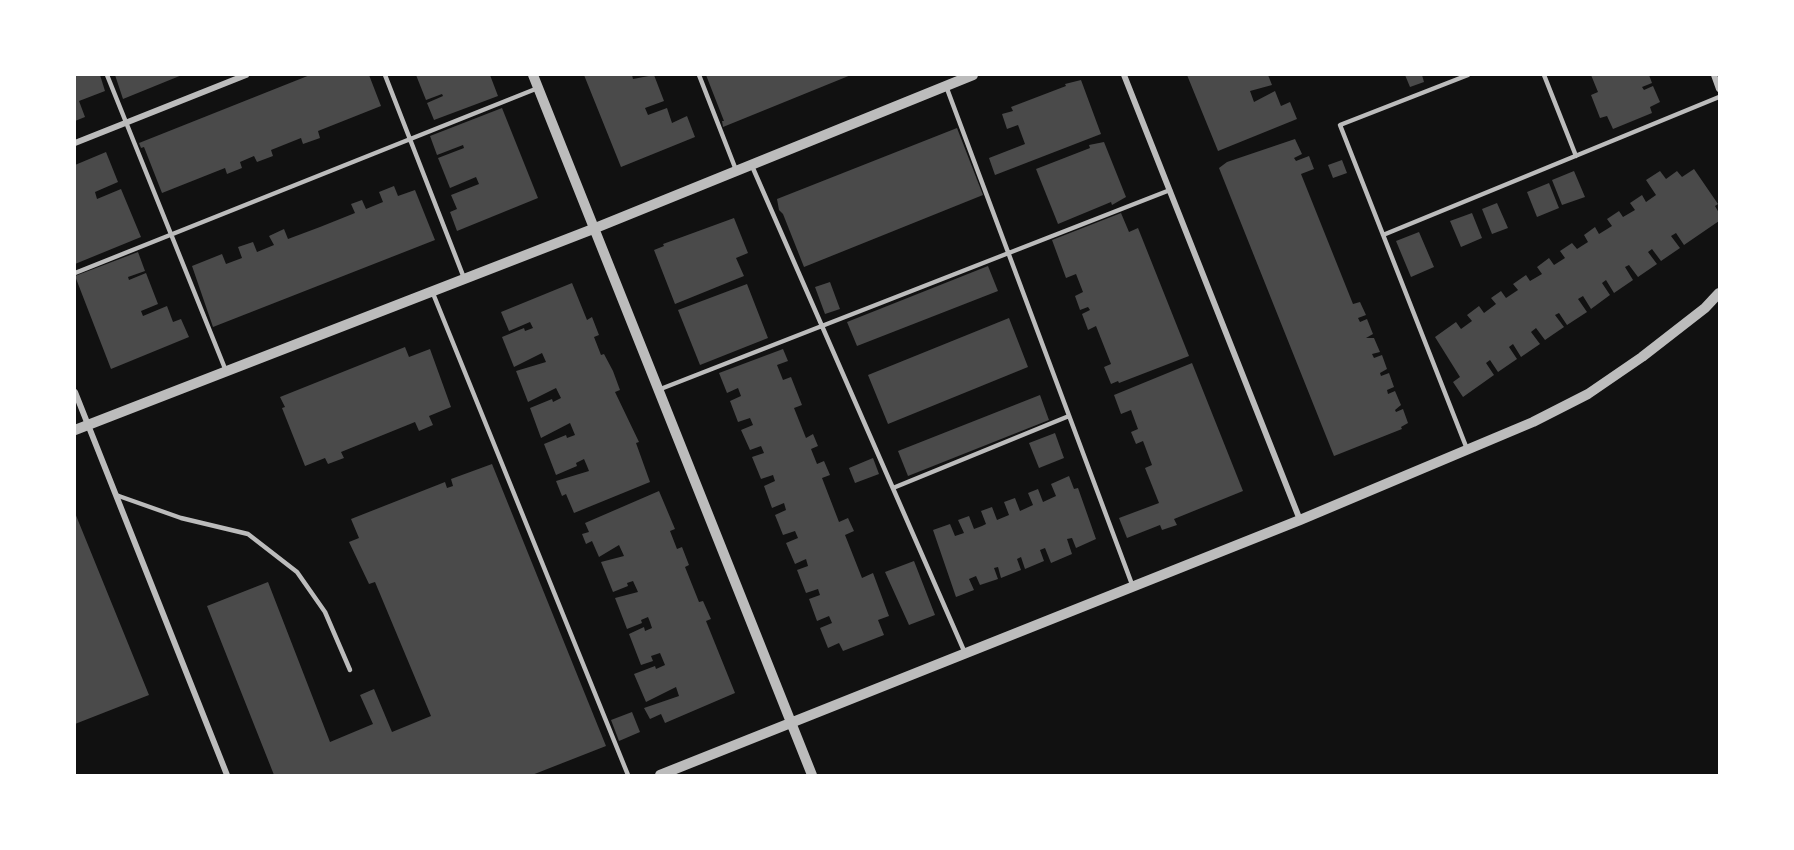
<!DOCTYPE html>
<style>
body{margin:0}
#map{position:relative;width:1794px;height:850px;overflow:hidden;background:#111;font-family:"PT Sans Narrow",sans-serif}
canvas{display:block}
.frame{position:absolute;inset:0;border:76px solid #fff;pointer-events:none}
</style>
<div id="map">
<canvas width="1794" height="850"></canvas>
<div class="frame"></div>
</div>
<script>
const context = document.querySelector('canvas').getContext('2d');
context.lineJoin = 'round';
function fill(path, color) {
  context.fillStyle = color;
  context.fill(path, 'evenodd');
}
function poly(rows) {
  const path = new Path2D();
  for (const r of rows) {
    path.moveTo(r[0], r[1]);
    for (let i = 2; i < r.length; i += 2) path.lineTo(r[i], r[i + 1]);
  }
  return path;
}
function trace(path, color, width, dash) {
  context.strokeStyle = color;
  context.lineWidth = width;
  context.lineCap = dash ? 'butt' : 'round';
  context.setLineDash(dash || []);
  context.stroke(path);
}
fill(poly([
 [75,75,100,75,105,91,79,101,85,117,75,121],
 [115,75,182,75,123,99],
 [310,75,369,75,381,106,318,131,320,138,303,144,301,138,271,150,273,156,257,162,254,156,240,162,242,168,227,174,225,168,162,193,144,147,141,148,139,143],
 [416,75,490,75,498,96,434,120,427,103,443,96,442,94,426,100],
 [584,75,632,75,633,79,654,75,664,101,645,108,648,115,667,108,672,123,687,116,695,137,621,167],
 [706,75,851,75,723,127,722,121,724,121],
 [1187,75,1268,75,1272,85,1250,91,1254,102,1275,91,1281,106,1290,102,1297,119,1218,151],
 [1405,75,1422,75,1424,82,1410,87],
 [1591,75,1649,75,1652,83,1642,87,1644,90,1653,86,1660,102,1650,107,1652,113,1613,129,1607,116,1600,118,1591,95,1598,92],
 [1081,80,1101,134,995,175,989,158,1025,144,1018,125,1007,129,1002,114,1013,111,1011,107,1066,86,1065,84],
 [502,108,538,198,457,231,450,212,457,209,451,195,479,184,476,177,450,188,438,158,464,148,463,145,437,155,430,136],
 [957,128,983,195,804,267,783,214,779,210,777,199],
 [1295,139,1302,154,1294,158,1296,161,1309,156,1314,169,1301,174,1353,304,1360,302,1366,315,1358,318,1360,322,1367,319,1373,334,1366,338,1374,338,1380,352,1372,354,1374,358,1382,355,1387,369,1380,373,1381,376,1389,373,1394,387,1387,390,1388,394,1395,391,1401,405,1395,410,1396,412,1403,409,1408,423,1401,427,1402,429,1334,456,1219,168,1227,162],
 [1104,142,1126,197,1112,205,1111,202,1058,224,1036,169,1090,148,1089,145],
 [106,152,118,182,95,192,97,199,121,189,141,237,75,264,75,165],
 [1342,160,1347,173,1333,178,1328,165],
 [1694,169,1718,204,1715,206,1719,213,1719,221,1684,245,1676,233,1671,236,1680,248,1661,261,1652,249,1648,252,1657,264,1638,277,1629,265,1625,267,1633,280,1614,293,1606,280,1602,283,1610,295,1591,309,1583,296,1578,299,1587,312,1567,325,1559,313,1555,315,1564,327,1545,340,1536,328,1531,332,1540,344,1521,357,1513,344,1509,347,1517,359,1498,372,1490,360,1486,363,1494,375,1463,397,1453,382,1460,377,1435,337,1456,322,1461,329,1472,321,1467,315,1479,306,1484,313,1496,304,1491,298,1501,291,1506,298,1518,290,1513,284,1526,275,1530,281,1542,274,1537,267,1549,258,1554,265,1565,258,1560,251,1572,243,1577,249,1588,242,1584,235,1595,227,1599,234,1612,226,1607,219,1619,211,1623,217,1635,210,1630,203,1642,195,1646,202,1656,195,1646,180,1660,171,1666,179,1677,171,1682,177],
 [1574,171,1585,197,1562,205,1552,180],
 [1549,183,1559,208,1537,217,1527,192],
 [394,186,398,196,415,190,435,240,213,327,192,266,222,254,226,264,242,258,238,247,253,242,257,252,274,245,269,236,284,229,288,239,320,227,355,213,351,204,362,200,366,209,383,202,379,192],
 [1497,203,1508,228,1492,234,1482,209],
 [1121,213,1129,232,1138,228,1189,356,1119,383,1118,381,1111,384,1104,367,1111,364,1096,326,1088,330,1082,314,1090,310,1088,307,1080,310,1075,296,1083,292,1076,274,1066,278,1052,240],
 [1472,213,1482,238,1461,247,1450,221],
 [734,218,748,253,736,258,744,276,675,304,654,250,664,246,663,244],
 [1419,232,1434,267,1411,277,1396,241],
 [138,252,145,271,128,277,129,280,146,273,158,304,141,311,143,316,167,306,173,322,181,319,189,337,111,369,75,276],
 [988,266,998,291,857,346,847,322],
 [830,282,840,309,825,314,815,287],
 [572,283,587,320,592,317,599,335,594,337,601,355,604,354,613,371,620,390,615,392,639,442,636,443,650,482,574,513,566,494,562,496,556,481,589,471,587,466,584,459,576,463,577,466,556,475,544,444,566,435,567,438,575,435,570,423,541,438,530,408,552,399,553,402,561,398,556,388,528,402,516,371,546,362,542,353,514,367,502,337,524,328,525,331,533,328,530,322,509,331,501,312],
 [747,284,768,338,700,365,678,310],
 [1009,318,1028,367,888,424,868,375],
 [405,347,409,357,430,349,451,407,429,416,433,425,419,431,415,422,341,452,344,458,328,464,325,458,305,466,282,408,285,407,280,397],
 [783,349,788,361,777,365,783,380,791,377,802,405,794,408,806,438,813,434,818,446,811,449,817,464,824,461,830,475,822,478,839,522,848,518,854,531,845,535,862,578,873,573,889,616,878,620,884,635,843,651,839,643,828,648,820,628,832,623,829,616,817,621,809,599,820,595,818,589,806,593,797,570,808,566,806,559,795,564,786,543,798,538,795,531,783,535,775,515,786,510,784,503,772,508,764,486,775,481,773,475,761,479,752,457,764,453,761,446,750,450,741,430,753,425,750,418,738,422,730,401,741,396,738,388,727,393,719,373],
 [1192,363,1243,491,1174,519,1177,525,1162,530,1160,525,1127,538,1119,518,1159,503,1145,468,1152,465,1143,441,1136,444,1131,432,1138,429,1131,410,1121,414,1114,395],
 [1040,395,1049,420,908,476,898,451],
 [1055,433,1064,458,1039,468,1029,443],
 [873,458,879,474,855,483,849,468],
 [492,464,606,746,532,775,274,775,207,606,268,582,330,742,373,724,360,695,374,689,392,732,431,716,375,582,369,584,349,542,359,538,351,519,445,482,447,488,453,486,451,479],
 [1069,476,1074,489,1078,488,1096,539,1076,548,1072,538,1067,539,1072,554,1051,563,1045,548,1040,550,1044,561,1025,569,1021,557,1017,559,1021,570,1001,578,998,567,994,568,998,579,980,585,976,576,969,579,974,590,956,597,933,530,950,524,955,536,964,533,958,520,969,516,974,529,982,526,986,524,981,511,992,507,997,520,1009,515,1004,502,1015,498,1020,511,1033,505,1028,493,1038,489,1043,502,1056,496,1051,484],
 [659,491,675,529,670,531,677,549,682,547,689,565,685,567,699,602,703,601,711,619,706,621,735,693,665,723,661,714,650,719,644,708,679,696,676,687,646,702,634,674,655,666,656,669,665,665,660,653,651,656,653,661,641,665,629,634,644,627,645,631,652,628,650,622,648,617,641,620,642,623,627,629,615,598,638,592,633,581,627,583,628,586,613,592,601,562,624,556,619,545,599,557,592,541,586,544,582,534,589,532,585,523],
 [75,513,149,695,75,724],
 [914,561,935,615,909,625,885,572],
 [632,712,640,732,619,741,611,720]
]), '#4a4a4a');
trace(poly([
 [107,75,226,371],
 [385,75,464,278],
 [699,75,736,170],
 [1544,75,1576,156],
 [946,86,1133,587],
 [752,166,965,653],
 [1383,235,1719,97],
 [75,273,538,88],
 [432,291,628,775],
 [658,390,1170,190],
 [1467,449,1340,125,1468,75],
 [893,488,1069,416],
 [116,495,181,518,248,534,297,572,325,612,350,670]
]), '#bcbcbc', 4.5);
trace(poly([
 [1124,75,1300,520],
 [1714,75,1719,89],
 [75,143,246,75],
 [75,392,227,775]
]), '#bcbcbc', 6);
trace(poly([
 [533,75,812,775],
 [75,430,593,229,973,75],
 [660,775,1300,520,1533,422,1588,394,1642,357,1705,308,1719,293]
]), '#bcbcbc', 10);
</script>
